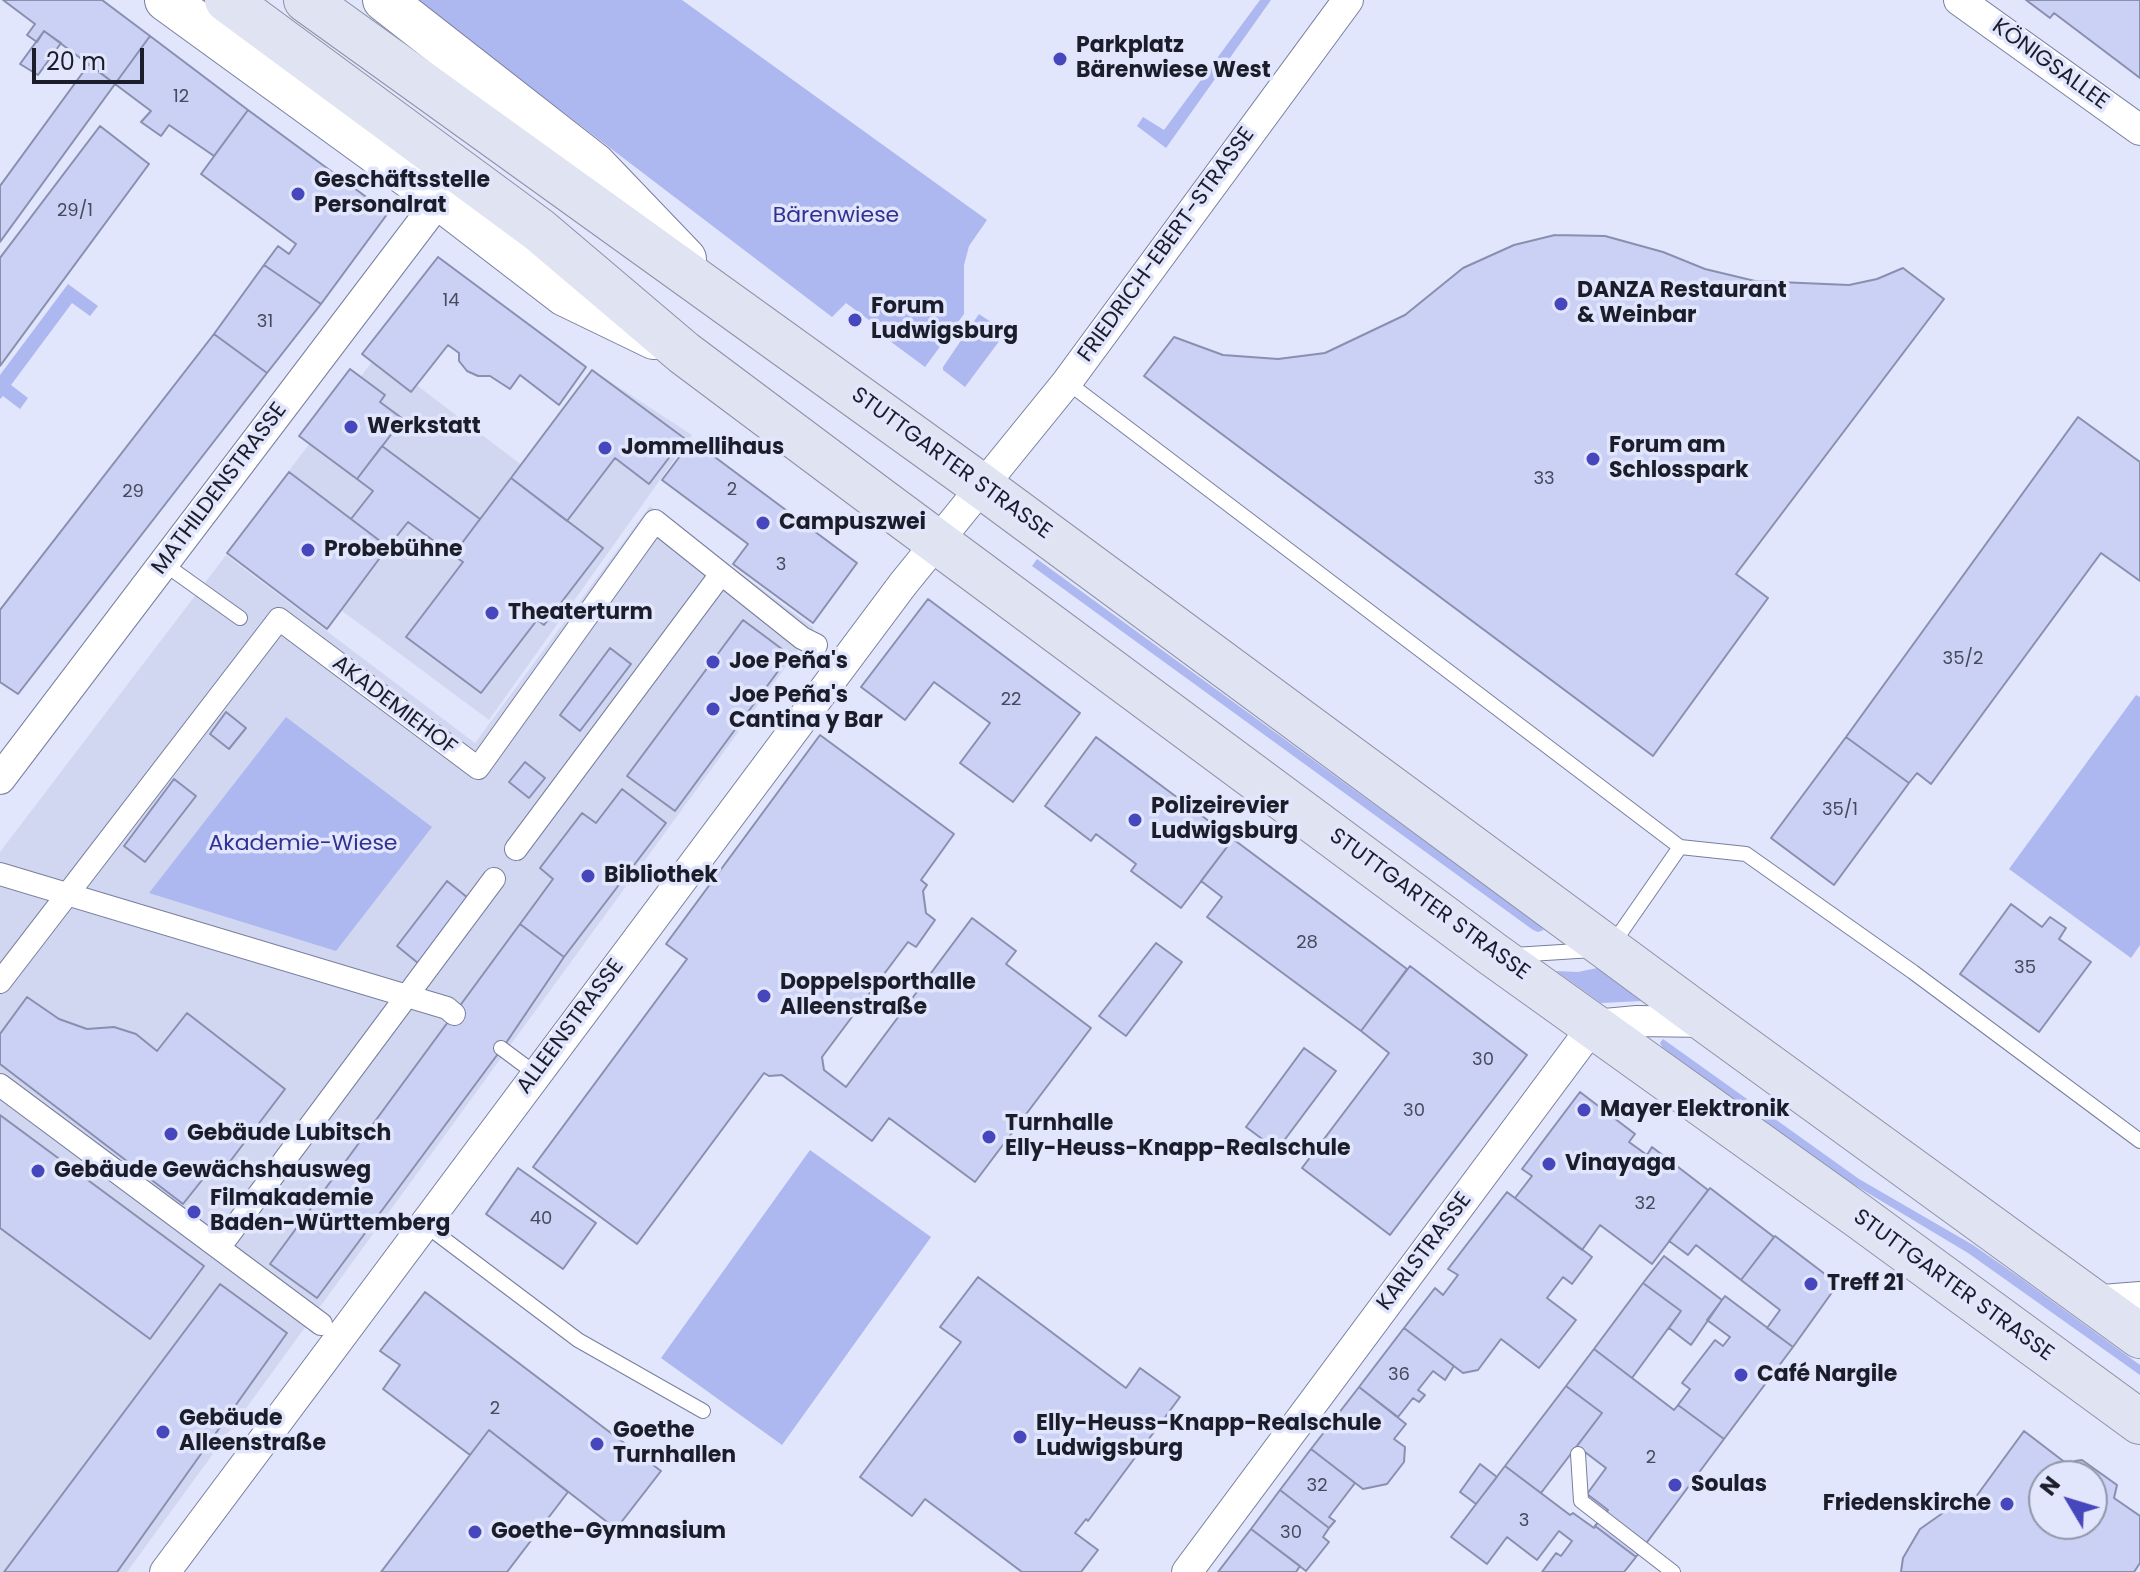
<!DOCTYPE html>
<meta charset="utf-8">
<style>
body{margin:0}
#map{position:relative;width:2140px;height:1572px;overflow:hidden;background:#e2e6fc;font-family:Poppins,sans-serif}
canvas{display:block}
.north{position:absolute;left:2028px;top:1460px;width:80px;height:80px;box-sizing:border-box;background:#e2e6fc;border:2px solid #9296a8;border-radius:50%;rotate:308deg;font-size:22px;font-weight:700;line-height:32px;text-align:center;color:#1b1d2a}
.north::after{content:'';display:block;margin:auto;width:28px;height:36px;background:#4647bc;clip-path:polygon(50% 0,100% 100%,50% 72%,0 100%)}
.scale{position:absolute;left:32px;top:48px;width:112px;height:36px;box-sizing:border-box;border:4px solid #1b1d2a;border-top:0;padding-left:10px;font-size:24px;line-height:28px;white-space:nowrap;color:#1b1d2a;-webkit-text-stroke:6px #e2e6fc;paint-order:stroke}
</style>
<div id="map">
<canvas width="2140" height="1572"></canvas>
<div class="north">N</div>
<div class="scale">20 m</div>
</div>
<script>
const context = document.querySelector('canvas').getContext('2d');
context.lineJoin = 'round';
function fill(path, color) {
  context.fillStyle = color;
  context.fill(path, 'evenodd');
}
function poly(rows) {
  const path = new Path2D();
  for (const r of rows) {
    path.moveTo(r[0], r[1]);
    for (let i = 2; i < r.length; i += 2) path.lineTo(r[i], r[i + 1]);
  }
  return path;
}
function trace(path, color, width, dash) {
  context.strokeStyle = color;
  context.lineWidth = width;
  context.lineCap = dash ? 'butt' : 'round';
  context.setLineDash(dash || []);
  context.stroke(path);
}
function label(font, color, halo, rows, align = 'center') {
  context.font = font + ' Poppins,sans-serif';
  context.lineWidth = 7;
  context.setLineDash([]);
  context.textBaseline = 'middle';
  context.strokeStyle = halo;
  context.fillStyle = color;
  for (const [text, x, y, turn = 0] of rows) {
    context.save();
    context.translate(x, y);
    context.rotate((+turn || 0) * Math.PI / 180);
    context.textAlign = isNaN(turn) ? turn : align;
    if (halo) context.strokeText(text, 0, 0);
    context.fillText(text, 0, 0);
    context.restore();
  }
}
fill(poly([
 [377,355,523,466,597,373,692,435,489,720,240,535],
 [650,506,814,628,127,1572,0,1572,0,852,226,555,475,743]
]), '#d2d7f1');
fill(poly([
 [416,0,682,0,987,220,969,246,964,265,964,314,925,367,871,327,873,323,846,303,832,317],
 [1260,0,1271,0,1166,148,1137,126,1143,117,1164,130],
 [68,284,98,306,90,316,72,303,11,385,28,398,20,409,3,396,0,399,0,375],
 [979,314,1006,332,965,387,943,370,943,367],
 [1037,559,1537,923,1544,930,1538,932,1533,930,1032,566],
 [2136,695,2140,697,2140,945,2131,958,2009,869],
 [286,717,432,827,336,951,149,893],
 [1597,968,1642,1001,1601,1003,1556,971,1578,972],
 [1663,1039,1859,1179,1973,1245,2019,1277,2140,1365,2140,1375,1968,1253,1823,1166,1662,1047,1660,1043],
 [810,1150,931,1237,782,1445,661,1358]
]), '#adb7f0');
const building = poly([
 [3,0,102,0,150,36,115,84,44,31,37,42,27,35,35,24,3,0],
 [2026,0,2140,0,2140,78,2054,13,2050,18,2026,0],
 [44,31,61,43,38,75,20,64,44,31],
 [150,36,248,110,214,156,169,125,161,136,141,122,151,111,115,84,150,36],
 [89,64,115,84,0,242,0,186,89,64],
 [248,110,388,213,321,304,264,265,278,246,289,254,296,244,201,174,248,110],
 [100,126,149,164,0,366,0,258,100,126],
 [1555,235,1605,236,1663,252,1705,269,1755,281,1849,285,1877,279,1903,268,1944,299,1736,574,1768,598,1653,756,1144,376,1174,337,1223,355,1278,359,1325,353,1405,315,1463,268,1514,245,1555,235],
 [438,257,586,367,559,405,520,375,510,389,490,376,478,376,467,371,459,361,459,353,448,345,411,392,362,354,438,257],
 [264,265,321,304,267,373,214,334,264,265],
 [214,334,267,373,18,694,0,682,0,610,214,334],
 [350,369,385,395,380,402,403,419,357,479,299,436,350,369],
 [592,370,684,438,649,484,615,458,567,521,511,478,592,370],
 [2078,417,2140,462,2140,581,2101,553,1931,784,1917,773,1909,783,1846,737,2078,417],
 [692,440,857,563,813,623,733,564,748,544,662,480,692,440],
 [382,446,480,519,453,555,408,522,388,547,351,519,373,491,357,479,382,446],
 [289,472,388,547,327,629,227,553,289,472],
 [511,478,603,548,544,625,537,620,481,693,406,637,463,562,453,555,511,478],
 [928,599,1080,713,1013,802,960,763,990,723,934,682,905,720,861,687,928,599],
 [743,620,790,655,675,811,627,776,743,620],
 [610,648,631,664,580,731,560,715,610,648],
 [226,712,246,728,229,749,210,734,226,712],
 [820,735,954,834,921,880,927,885,923,891,926,913,935,920,916,947,908,942,822,1057,824,1070,846,1087,972,918,1016,951,1006,964,1091,1028,975,1182,889,1118,872,1141,782,1075,769,1076,764,1073,637,1244,533,1167,687,959,666,944,820,735],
 [1096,737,1233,839,1181,908,1131,871,1136,864,1096,834,1091,841,1045,806,1096,737],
 [1846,737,1909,783,1834,885,1771,838,1846,737],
 [525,762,545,778,529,798,509,782,525,762],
 [174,779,196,796,145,862,124,846,174,779],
 [622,789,666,823,564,957,520,924,553,879,540,868,582,813,596,823,622,789],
 [1233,839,1407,969,1361,1031,1207,917,1222,897,1201,881,1233,839],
 [447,881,468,898,418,963,397,946,447,881],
 [2011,904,2042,927,2050,917,2066,928,2059,939,2091,962,2039,1032,1960,974,2011,904],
 [520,924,564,957,506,1043,317,1298,270,1264,520,924],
 [1156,943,1182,962,1126,1036,1099,1016,1156,943],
 [1410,966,1527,1055,1390,1235,1302,1168,1389,1053,1361,1031,1410,966],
 [27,997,59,1019,87,1029,114,1027,136,1034,157,1051,187,1013,285,1089,219,1176,210,1170,183,1204,0,1064,0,1034,27,997],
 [1304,1048,1336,1071,1277,1150,1246,1127,1304,1048],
 [1580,1092,1635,1134,1629,1142,1647,1155,1652,1147,1708,1190,1652,1264,1600,1225,1582,1250,1515,1198,1532,1176,1522,1169,1580,1092],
 [0,1115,204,1266,150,1339,0,1228,0,1115],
 [518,1168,596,1223,563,1269,486,1214,518,1168],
 [1710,1188,1774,1237,1741,1280,1696,1245,1688,1255,1669,1241,1710,1188],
 [1507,1192,1592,1257,1572,1284,1563,1277,1547,1298,1576,1320,1539,1368,1501,1339,1478,1370,1463,1373,1404,1328,1435,1288,1443,1295,1458,1275,1448,1269,1507,1192],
 [1775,1236,1838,1284,1793,1347,1767,1328,1780,1310,1741,1280,1775,1236],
 [1664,1256,1722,1300,1691,1345,1669,1328,1681,1311,1643,1283,1664,1256],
 [978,1277,1126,1388,1140,1368,1180,1397,1088,1521,1086,1519,1075,1533,1098,1550,1081,1572,1022,1572,925,1499,912,1516,860,1477,961,1342,940,1327,978,1277],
 [1643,1283,1681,1311,1632,1378,1594,1349,1643,1283],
 [220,1284,287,1333,117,1572,4,1572,220,1284],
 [425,1292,661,1471,616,1529,489,1430,470,1455,383,1389,400,1365,380,1351,425,1292],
 [1725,1296,1793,1347,1724,1439,1678,1405,1690,1389,1682,1383,1715,1340,1723,1346,1730,1337,1707,1320,1725,1296],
 [1404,1328,1454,1366,1445,1380,1433,1371,1418,1390,1425,1395,1419,1402,1413,1398,1398,1417,1359,1387,1404,1328],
 [1594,1349,1674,1410,1678,1405,1724,1439,1636,1557,1595,1526,1608,1510,1587,1494,1606,1468,1577,1446,1602,1413,1566,1386,1594,1349],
 [1566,1386,1602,1413,1541,1493,1505,1466,1566,1386],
 [1359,1387,1406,1424,1394,1439,1405,1447,1404,1462,1387,1484,1363,1489,1311,1449,1359,1387],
 [489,1430,568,1492,507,1572,381,1572,489,1430],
 [2024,1431,2071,1467,2075,1461,2082,1460,2117,1485,2114,1498,2140,1516,2140,1563,2134,1572,1901,1572,1903,1558,1920,1529,1947,1510,1954,1500,1967,1509,2024,1431],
 [2044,1476,2092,1476,2092,1524,2044,1524,2044,1476],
 [1311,1449,1355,1483,1329,1517,1335,1521,1329,1528,1280,1490,1311,1449],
 [1480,1464,1497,1477,1476,1504,1460,1492,1480,1464],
 [1505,1466,1570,1515,1573,1513,1594,1528,1595,1526,1636,1557,1624,1572,1542,1572,1556,1553,1561,1556,1572,1541,1559,1531,1537,1560,1507,1537,1487,1564,1451,1537,1505,1466],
 [1280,1490,1329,1528,1323,1537,1329,1542,1306,1571,1251,1529,1280,1490],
 [1251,1529,1300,1566,1296,1572,1218,1572,1251,1529]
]);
fill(building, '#cad1f4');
trace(building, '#898faf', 2);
const service = poly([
 [1067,382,1680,847,1746,854,1913,972,2140,1141],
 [163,563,240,618],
 [1612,945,1680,847],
 [1514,955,1593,950],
 [501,1048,536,1074],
 [424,1224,578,1340,703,1411],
 [1578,1454,1581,1501,1673,1572]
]);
const pedestrian = poly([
 [516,849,721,574],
 [0,874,447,1008,454,1014],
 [0,982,279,619,478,768,655,521,802,638,816,645],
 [0,1085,321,1324],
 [219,1248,494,879]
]);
const minor = poly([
 [1959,0,2140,130],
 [0,779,440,199],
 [2090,1301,2140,1297],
 [165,1572,903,584,1067,382,1348,0],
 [1187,1572,1594,1025,1637,1021,1708,1022]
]);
const secondary = poly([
 [166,0,440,199,565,295,654,338],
 [384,0,594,164,685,259]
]);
const primary = poly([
 [227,0,539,230,684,353,879,499,1494,955,1860,1217,2140,1422],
 [306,0,983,487,1708,1022,2140,1336]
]);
trace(service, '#787e9e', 16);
trace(pedestrian, '#787e9e', 24);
trace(minor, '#787e9e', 32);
trace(secondary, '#787e9e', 44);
trace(primary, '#8e92a7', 46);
trace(service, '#fff', 14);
trace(pedestrian, '#fff', 22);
trace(minor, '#fff', 30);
trace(secondary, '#fff', 42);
trace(primary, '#e0e3f2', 44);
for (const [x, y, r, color] of [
 [1060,59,8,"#4647bc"],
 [298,194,8,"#4647bc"],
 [1561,304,8,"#4647bc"],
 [855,320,8,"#4647bc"],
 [351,427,8,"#4647bc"],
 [605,448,8,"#4647bc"],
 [1593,459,8,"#4647bc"],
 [763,523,8,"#4647bc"],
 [308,550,8,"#4647bc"],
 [492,613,8,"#4647bc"],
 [713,662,8,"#4647bc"],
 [713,709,8,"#4647bc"],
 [1135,820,8,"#4647bc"],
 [588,876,8,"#4647bc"],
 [764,996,8,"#4647bc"],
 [1584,1110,8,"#4647bc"],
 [171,1134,8,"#4647bc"],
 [989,1137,8,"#4647bc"],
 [1549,1164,8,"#4647bc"],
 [38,1171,8,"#4647bc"],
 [194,1212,8,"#4647bc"],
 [1811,1284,8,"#4647bc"],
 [1741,1375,8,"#4647bc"],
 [163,1432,8,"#4647bc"],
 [1020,1437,8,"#4647bc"],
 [597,1444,8,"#4647bc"],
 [1675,1485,8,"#4647bc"],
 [2007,1504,8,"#4647bc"],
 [475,1532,8,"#4647bc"]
]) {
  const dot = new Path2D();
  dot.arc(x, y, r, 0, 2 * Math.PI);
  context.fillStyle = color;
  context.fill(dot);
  trace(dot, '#e2e6fc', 3);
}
label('18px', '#474a5c', null, [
 ["12",181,97],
 ["29/1",75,211],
 ["14",451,301],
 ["31",265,322],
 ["33",1544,479],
 ["2",732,490],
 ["29",133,492],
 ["3",781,565],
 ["35/2",1963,659],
 ["22",1011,700],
 ["35/1",1840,810],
 ["28",1307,943],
 ["35",2025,968],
 ["30",1483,1060],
 ["30",1414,1111],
 ["32",1645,1204],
 ["40",541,1219],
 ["36",1399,1375],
 ["2",495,1409],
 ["2",1651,1458],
 ["32",1317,1486],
 ["3",1524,1521],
 ["30",1291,1533]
]);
label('bold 22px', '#1b1d2a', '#e2e6fc', [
 ["Parkplatz",1076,46],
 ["Bärenwiese West",1076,71],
 ["Geschäftsstelle",314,181],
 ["Personalrat",314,206],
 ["DANZA Restaurant",1577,291],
 ["& Weinbar",1577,316],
 ["Forum",871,307],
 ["Ludwigsburg",871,332],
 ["Werkstatt",367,427],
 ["Forum am",1609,446],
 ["Schlosspark",1609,471],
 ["Jommellihaus",621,448],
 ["Campuszwei",779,523],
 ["Probebühne",324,550],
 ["Theaterturm",508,613],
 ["Joe Peña's",729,662],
 ["Joe Peña's",729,696],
 ["Cantina y Bar",729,721],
 ["Polizeirevier",1151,807],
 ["Ludwigsburg",1151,832],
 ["Bibliothek",604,876],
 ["Doppelsporthalle",780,983],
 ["Alleenstraße",780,1008],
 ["Mayer Elektronik",1600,1110],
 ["Turnhalle",1005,1124],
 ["Elly-Heuss-Knapp-Realschule",1005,1149],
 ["Gebäude Lubitsch",187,1134],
 ["Vinayaga",1565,1164],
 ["Gebäude Gewächshausweg",54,1171],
 ["Filmakademie",210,1199],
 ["Baden-Württemberg",210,1224],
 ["Treff 21",1827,1284],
 ["Café Nargile",1757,1375],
 ["Gebäude",179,1419],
 ["Alleenstraße",179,1444],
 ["Elly-Heuss-Knapp-Realschule",1036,1424],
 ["Ludwigsburg",1036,1449],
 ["Goethe",613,1431],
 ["Turnhallen",613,1456],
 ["Soulas",1691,1485],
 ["Friedenskirche",1991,1504,"right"],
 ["Goethe-Gymnasium",491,1532]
], 'left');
label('22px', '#1b1d2a', '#e2e6fc', [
 ["KÖNIGSALLEE",2050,65,36],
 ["FRIEDRICH-EBERT-STRASSE",1167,245,-54],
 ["STUTTGARTER STRASSE",951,464,36],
 ["MATHILDENSTRASSE",220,489,-53],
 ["AKADEMIEHOF",394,706,37],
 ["STUTTGARTER STRASSE",1429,905,36],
 ["ALLEENSTRASSE",571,1027,-53],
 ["KARLSTRASSE",1425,1252,-53],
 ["STUTTGARTER STRASSE",1953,1286,36]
]);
label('22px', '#323093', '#e2e6fc', [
 ["Bärenwiese",836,216],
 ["Akademie-Wiese",303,844]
]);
</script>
